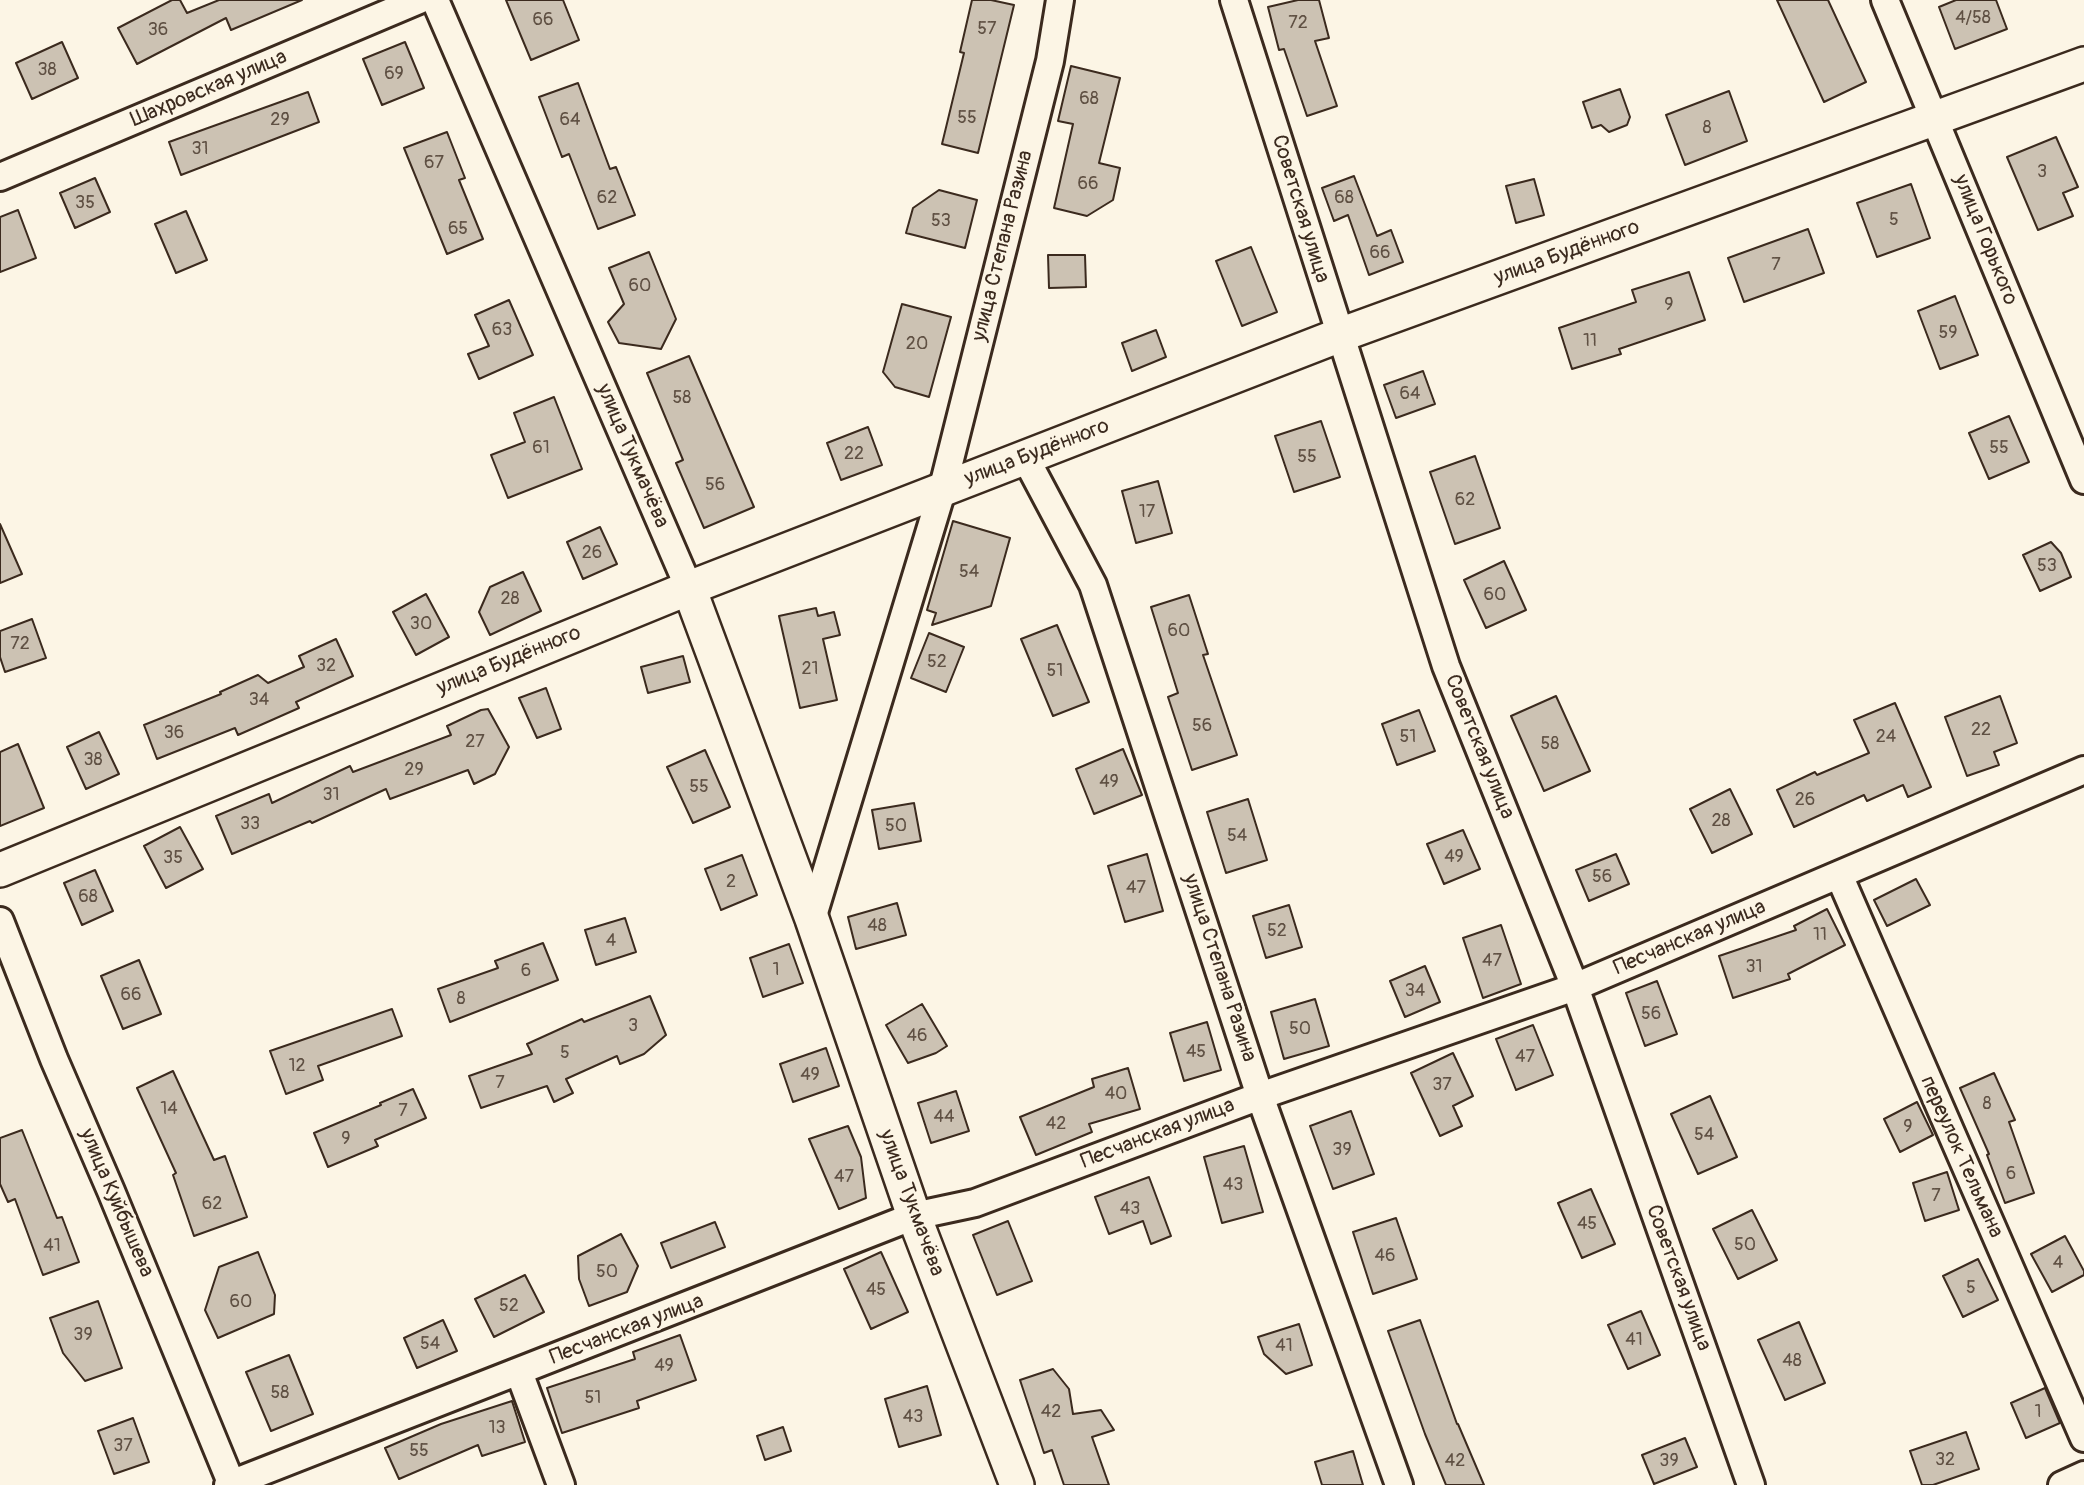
<!DOCTYPE html>
<meta charset="utf-8">
<style>
body{margin:0}
canvas{display:block;background:#fcf5e5}
</style>
<canvas width="2084" height="1485"></canvas>
<script>
const context = document.querySelector('canvas').getContext('2d');
context.lineJoin = 'round';
function fill(path, color) {
  context.fillStyle = color;
  context.fill(path, 'evenodd');
}
function poly(rows) {
  const path = new Path2D();
  for (const r of rows) {
    path.moveTo(r[0], r[1]);
    for (let i = 2; i < r.length; i += 2) path.lineTo(r[i], r[i + 1]);
  }
  return path;
}
function trace(path, color, width, dash) {
  context.strokeStyle = color;
  context.lineWidth = width;
  context.lineCap = dash ? 'butt' : 'round';
  context.setLineDash(dash || []);
  context.stroke(path);
}
function label(font, color, halo, rows, align = 'center') {
  context.font = font + ' Pangolin,sans-serif';
  context.lineWidth = 5;
  context.setLineDash([]);
  context.textBaseline = 'middle';
  context.strokeStyle = halo;
  context.fillStyle = color;
  for (const [text, x, y, turn = 0] of rows) {
    context.save();
    context.translate(x, y);
    context.rotate((+turn || 0) * Math.PI / 180);
    context.textAlign = isNaN(turn) ? turn : align;
    if (halo) context.strokeText(text, 0, 0);
    context.fillText(text, 0, 0);
    context.restore();
  }
}
const building = poly([
 [172,0,180,0,187,13,219,0,302,0,231,30,226,18,137,64,118,28,172,0],
 [506,0,563,0,579,40,531,60,506,0],
 [972,0,991,0,1014,5,978,153,942,144,964,53,960,52,972,0],
 [1298,0,1319,0,1329,38,1315,41,1337,106,1307,116,1284,49,1279,50,1268,7,1298,0],
 [1777,0,1828,0,1866,82,1824,102,1777,0],
 [1956,0,1996,0,2007,29,1955,49,1939,7,1956,0],
 [62,42,78,78,32,99,16,63,62,42],
 [405,42,424,88,382,105,363,59,405,42],
 [1071,66,1120,78,1099,163,1120,168,1113,200,1087,216,1054,208,1073,124,1058,121,1071,66],
 [578,83,610,169,616,167,635,215,598,229,569,154,562,157,539,97,578,83],
 [1620,89,1630,117,1627,125,1609,132,1601,125,1592,128,1583,102,1620,89],
 [1729,91,1747,141,1685,165,1666,115,1729,91],
 [308,92,319,122,181,175,169,142,308,92],
 [447,132,465,178,459,180,483,239,447,254,404,148,447,132],
 [2056,137,2078,187,2063,193,2073,216,2038,230,2007,157,2056,137],
 [1354,176,1377,236,1391,230,1403,262,1369,275,1348,215,1334,221,1322,188,1354,176],
 [95,178,110,212,75,228,60,193,95,178],
 [1534,179,1544,215,1516,223,1506,186,1534,179],
 [1911,184,1930,238,1877,257,1857,203,1911,184],
 [939,190,977,200,965,248,906,233,913,208,939,190],
 [18,210,36,258,0,272,0,217,18,210],
 [186,211,207,260,176,273,155,224,186,211],
 [1808,229,1824,273,1744,302,1728,258,1808,229],
 [1251,247,1277,312,1242,326,1216,261,1251,247],
 [649,252,676,319,661,349,619,343,608,322,624,304,609,268,649,252],
 [1048,255,1085,255,1086,287,1049,288,1048,255],
 [1689,272,1705,320,1619,349,1621,354,1572,369,1559,328,1636,302,1632,290,1689,272],
 [1955,296,1978,355,1940,369,1918,311,1955,296],
 [509,300,533,355,479,379,468,354,489,346,475,315,509,300],
 [902,304,951,317,929,397,895,387,883,372,902,304],
 [1156,330,1166,357,1132,371,1122,343,1156,330],
 [689,356,754,507,704,528,676,463,683,460,647,373,689,356],
 [1423,371,1435,404,1396,418,1384,385,1423,371],
 [554,397,582,469,508,498,491,455,525,442,514,413,554,397],
 [2009,416,2029,462,1989,479,1969,433,2009,416],
 [1321,421,1340,477,1294,492,1275,436,1321,421],
 [868,427,882,465,841,480,827,443,868,427],
 [1475,456,1500,528,1455,544,1430,472,1475,456],
 [1158,481,1172,533,1136,543,1122,491,1158,481],
 [953,521,1010,538,991,606,932,625,936,613,927,610,953,521],
 [0,524,22,574,0,583,0,524],
 [600,527,617,564,583,579,567,542,600,527],
 [2051,542,2061,553,2071,577,2040,591,2023,555,2051,542],
 [1504,561,1526,610,1486,628,1464,580,1504,561],
 [523,572,541,611,490,635,479,612,490,587,523,572],
 [426,594,449,637,416,655,393,612,426,594],
 [1189,595,1208,654,1203,655,1237,755,1192,770,1168,697,1178,693,1151,607,1189,595],
 [816,608,818,616,834,612,840,635,823,639,837,700,800,708,779,616,816,608],
 [32,619,46,658,5,672,0,657,0,631,32,619],
 [1057,625,1089,702,1053,716,1021,639,1057,625],
 [929,633,964,647,946,692,911,678,929,633],
 [336,639,353,676,296,702,299,708,238,735,235,728,157,759,144,725,221,694,220,692,258,675,268,683,304,667,299,656,336,639],
 [683,656,690,682,648,693,641,667,683,656],
 [546,688,561,729,537,738,519,698,546,688],
 [1556,696,1590,771,1544,791,1511,716,1556,696],
 [2000,696,2017,743,1994,752,1999,765,1967,776,1945,717,2000,696],
 [1895,703,1931,787,1908,797,1903,785,1867,801,1864,795,1794,827,1777,790,1815,772,1817,775,1869,753,1854,720,1895,703],
 [488,709,509,747,495,774,474,784,468,770,390,799,386,789,312,823,310,821,232,854,216,816,269,794,272,803,350,766,353,772,451,735,447,726,481,710,488,709],
 [1419,710,1435,751,1397,765,1382,724,1419,710],
 [99,732,119,774,86,789,67,747,99,732],
 [18,744,44,808,0,826,0,752,18,744],
 [1123,749,1142,795,1094,814,1076,769,1123,749],
 [705,750,730,807,693,823,667,767,705,750],
 [1730,789,1752,834,1712,853,1690,809,1730,789],
 [1248,799,1267,860,1226,873,1207,812,1248,799],
 [914,803,921,841,879,849,872,810,914,803],
 [180,827,203,869,166,888,144,846,180,827],
 [1463,830,1480,869,1444,884,1427,844,1463,830],
 [1147,854,1163,911,1125,922,1108,866,1147,854],
 [1616,854,1629,884,1589,901,1576,870,1616,854],
 [742,855,757,895,721,910,705,869,742,855],
 [95,870,113,911,82,925,64,883,95,870],
 [1916,879,1930,905,1887,926,1874,900,1916,879],
 [897,903,906,935,856,949,848,917,897,903],
 [1289,905,1302,947,1266,958,1253,916,1289,905],
 [1827,909,1845,945,1788,974,1790,979,1733,998,1719,956,1796,930,1794,926,1827,909],
 [625,918,636,952,596,965,585,930,625,918],
 [1501,925,1521,984,1483,998,1463,938,1501,925],
 [543,943,558,980,450,1022,438,989,498,968,495,961,543,943],
 [789,944,803,983,763,997,750,958,789,944],
 [139,960,161,1014,123,1029,101,976,139,960],
 [1425,966,1440,1002,1405,1017,1390,981,1425,966],
 [1657,981,1677,1034,1645,1046,1626,993,1657,981],
 [650,996,666,1035,644,1054,620,1064,617,1056,566,1079,573,1093,554,1102,547,1086,481,1108,469,1076,532,1054,527,1044,582,1019,584,1022,650,996],
 [1315,999,1329,1046,1284,1059,1271,1012,1315,999],
 [922,1004,947,1046,936,1053,908,1063,886,1025,922,1004],
 [392,1009,402,1036,318,1066,323,1080,286,1094,270,1051,392,1009],
 [1207,1022,1221,1070,1184,1081,1170,1033,1207,1022],
 [1533,1025,1553,1075,1516,1090,1496,1039,1533,1025],
 [826,1048,839,1086,793,1102,780,1064,826,1048],
 [1453,1053,1473,1096,1453,1106,1462,1126,1440,1136,1411,1073,1453,1053],
 [1128,1068,1140,1109,1089,1124,1092,1132,1036,1155,1020,1117,1094,1087,1092,1079,1128,1068],
 [173,1071,214,1160,225,1156,247,1217,194,1236,173,1175,176,1173,137,1088,173,1071],
 [1994,1073,2015,1120,2009,1122,2034,1193,2005,1203,1987,1155,1989,1154,1960,1088,1994,1073],
 [413,1089,426,1118,375,1140,378,1146,328,1167,314,1133,381,1105,380,1103,413,1089],
 [956,1091,969,1131,931,1143,918,1103,956,1091],
 [1710,1096,1737,1157,1698,1174,1671,1114,1710,1096],
 [1917,1102,1933,1135,1900,1152,1884,1119,1917,1102],
 [1351,1111,1374,1174,1333,1189,1310,1126,1351,1111],
 [848,1126,861,1157,866,1198,839,1209,809,1139,848,1126],
 [22,1130,57,1218,62,1217,79,1262,43,1275,15,1199,8,1202,0,1184,0,1138,22,1130],
 [1244,1146,1263,1212,1222,1223,1204,1157,1244,1146],
 [1947,1172,1959,1210,1925,1221,1913,1183,1947,1172],
 [1149,1177,1171,1236,1151,1244,1143,1221,1109,1234,1095,1197,1149,1177],
 [1591,1189,1615,1244,1582,1258,1558,1203,1591,1189],
 [1752,1210,1777,1260,1738,1279,1713,1229,1752,1210],
 [1396,1218,1417,1279,1373,1294,1353,1232,1396,1218],
 [1008,1221,1032,1281,997,1295,973,1235,1008,1221],
 [715,1222,725,1247,671,1268,661,1243,715,1222],
 [621,1234,638,1266,627,1292,589,1306,579,1279,578,1256,621,1234],
 [2065,1236,2084,1271,2084,1275,2052,1292,2031,1254,2065,1236],
 [258,1252,275,1295,274,1314,218,1338,205,1310,219,1267,258,1252],
 [881,1252,908,1312,871,1329,844,1269,881,1252],
 [1978,1259,1998,1300,1963,1317,1943,1276,1978,1259],
 [525,1275,544,1312,494,1337,475,1299,525,1275],
 [98,1301,122,1368,85,1381,63,1353,50,1318,98,1301],
 [1641,1311,1660,1355,1628,1369,1608,1325,1641,1311],
 [443,1320,457,1351,417,1368,404,1338,443,1320],
 [1420,1320,1457,1424,1458,1424,1484,1485,1446,1485,1425,1434,1388,1331,1420,1320],
 [1799,1322,1825,1383,1785,1400,1758,1340,1799,1322],
 [1299,1324,1312,1365,1286,1374,1264,1354,1258,1337,1299,1324],
 [680,1335,696,1380,637,1401,639,1408,562,1433,547,1388,635,1359,633,1352,680,1335],
 [289,1355,313,1414,271,1431,246,1372,289,1355],
 [1053,1369,1069,1389,1073,1414,1101,1410,1114,1430,1092,1437,1109,1485,1064,1485,1052,1450,1044,1453,1020,1380,1053,1369],
 [927,1386,941,1435,899,1447,885,1399,927,1386],
 [2045,1388,2060,1423,2026,1438,2011,1403,2045,1388],
 [512,1401,525,1442,482,1456,478,1445,399,1479,385,1448,441,1424,512,1401],
 [133,1418,149,1462,114,1474,98,1431,133,1418],
 [783,1427,791,1451,765,1460,757,1436,783,1427],
 [1966,1432,1979,1469,1933,1485,1922,1485,1910,1451,1966,1432],
 [1685,1438,1697,1467,1654,1484,1642,1455,1685,1438],
 [1353,1451,1363,1485,1322,1485,1315,1462,1353,1451]
]);
fill(building, '#ccc2b3');
trace(building, '#3b2a1e', 2);
const minor = poly([
 [435,0,689,588],
 [1234,0,1446,666,1575,987,1751,1485],
 [1885,0,2084,480],
 [0,177,419,0],
 [1025,457,1093,585,1260,1096,1399,1485],
 [1839,875,2084,1438],
 [812,919,942,491,1050,61,1060,0],
 [0,921,54,1059,111,1191,232,1485],
 [519,1372,561,1485],
 [228,1485,914,1216,975,1203,1260,1096,1575,987,2084,770],
 [2062,1485,2084,1475]
]);
const tertiary = poly([
 [689,588,812,919,914,1216,1017,1485],
 [0,870,689,588,1340,335,2084,64]
]);
trace(minor, '#3b2a1e', 32);
trace(tertiary, '#3b2a1e', 38);
trace(minor, '#fcf5e5', 26);
trace(tertiary, '#fcf5e5', 33);
label('18px', '#5f5043', null, [
 ["4/58",1973,18],
 ["66",543,20],
 ["72",1298,23],
 ["57",987,29],
 ["36",158,30],
 ["38",47,70],
 ["69",394,74],
 ["68",1089,99],
 ["55",967,118],
 ["29",280,120],
 ["64",570,120],
 ["8",1707,128],
 ["31",200,149],
 ["67",434,163],
 ["3",2042,172],
 ["66",1088,184],
 ["62",607,198],
 ["68",1344,198],
 ["35",85,203],
 ["5",1894,220],
 ["53",941,221],
 ["65",458,229],
 ["66",1380,253],
 ["7",1776,265],
 ["60",640,286],
 ["9",1669,305],
 ["63",502,330],
 ["59",1948,333],
 ["11",1590,341],
 ["20",917,344],
 ["64",1410,394],
 ["58",682,398],
 ["61",541,448],
 ["55",1999,448],
 ["22",854,454],
 ["55",1307,457],
 ["56",715,485],
 ["62",1465,500],
 ["17",1147,512],
 ["26",592,553],
 ["53",2047,566],
 ["54",969,572],
 ["60",1495,595],
 ["28",510,599],
 ["30",421,624],
 ["60",1179,631],
 ["72",20,644],
 ["52",937,662],
 ["32",326,666],
 ["21",810,669],
 ["51",1055,671],
 ["34",259,700],
 ["56",1202,726],
 ["22",1981,730],
 ["36",174,733],
 ["51",1408,737],
 ["24",1886,737],
 ["27",475,742],
 ["58",1550,744],
 ["38",93,760],
 ["29",414,770],
 ["49",1109,782],
 ["55",699,787],
 ["31",331,795],
 ["26",1805,800],
 ["28",1721,821],
 ["33",250,824],
 ["50",896,826],
 ["54",1237,836],
 ["49",1454,857],
 ["35",173,858],
 ["56",1602,877],
 ["2",731,882],
 ["47",1136,888],
 ["68",88,897],
 ["48",877,926],
 ["52",1277,931],
 ["11",1820,935],
 ["4",611,941],
 ["47",1492,961],
 ["31",1754,967],
 ["1",776,970],
 ["6",526,971],
 ["34",1415,991],
 ["66",131,995],
 ["8",461,999],
 ["56",1651,1014],
 ["3",633,1026],
 ["50",1300,1029],
 ["46",917,1036],
 ["45",1196,1052],
 ["5",565,1053],
 ["47",1525,1057],
 ["12",297,1066],
 ["49",810,1075],
 ["7",500,1083],
 ["37",1442,1085],
 ["40",1116,1094],
 ["8",1987,1104],
 ["14",169,1109],
 ["7",403,1111],
 ["44",944,1117],
 ["42",1056,1124],
 ["9",1908,1127],
 ["54",1704,1135],
 ["9",346,1139],
 ["39",1342,1150],
 ["6",2011,1174],
 ["47",844,1177],
 ["43",1233,1185],
 ["7",1936,1196],
 ["62",212,1204],
 ["43",1130,1209],
 ["45",1587,1224],
 ["50",1745,1245],
 ["41",52,1246],
 ["46",1385,1256],
 ["4",2058,1263],
 ["50",607,1272],
 ["5",1971,1288],
 ["45",876,1290],
 ["60",241,1302],
 ["52",509,1306],
 ["39",83,1335],
 ["41",1634,1340],
 ["54",430,1344],
 ["41",1284,1346],
 ["48",1792,1361],
 ["49",664,1366],
 ["58",280,1393],
 ["51",593,1398],
 ["42",1051,1412],
 ["1",2038,1412],
 ["43",913,1417],
 ["13",497,1428],
 ["37",123,1446],
 ["55",419,1451],
 ["32",1945,1460],
 ["42",1455,1461],
 ["39",1669,1461]
]);
label('21px', '#3b2a1e', '#fcf5e5', [
 ["Шахровская улица",209,89,-23],
 ["Советская улица",1300,209,73],
 ["улица Горького",1985,240,68],
 ["улица Степана Разина",1003,246,-76],
 ["улица Будённого",1567,253,-20],
 ["улица Будённого",1037,453,-21],
 ["улица Тукмачёва",632,456,67],
 ["улица Будённого",509,661,-22],
 ["Советская улица",1479,747,68],
 ["Песчанская улица",1690,938,-23],
 ["улица Степана Разина",1219,968,72],
 ["Песчанская улица",1158,1134,-21],
 ["переулок Тельмана",1961,1157,66],
 ["улица Куйбышева",116,1203,67],
 ["улица Тукмачёва",911,1203,70],
 ["Советская улица",1678,1278,70],
 ["Песчанская улица",627,1330,-21]
]);
</script>
